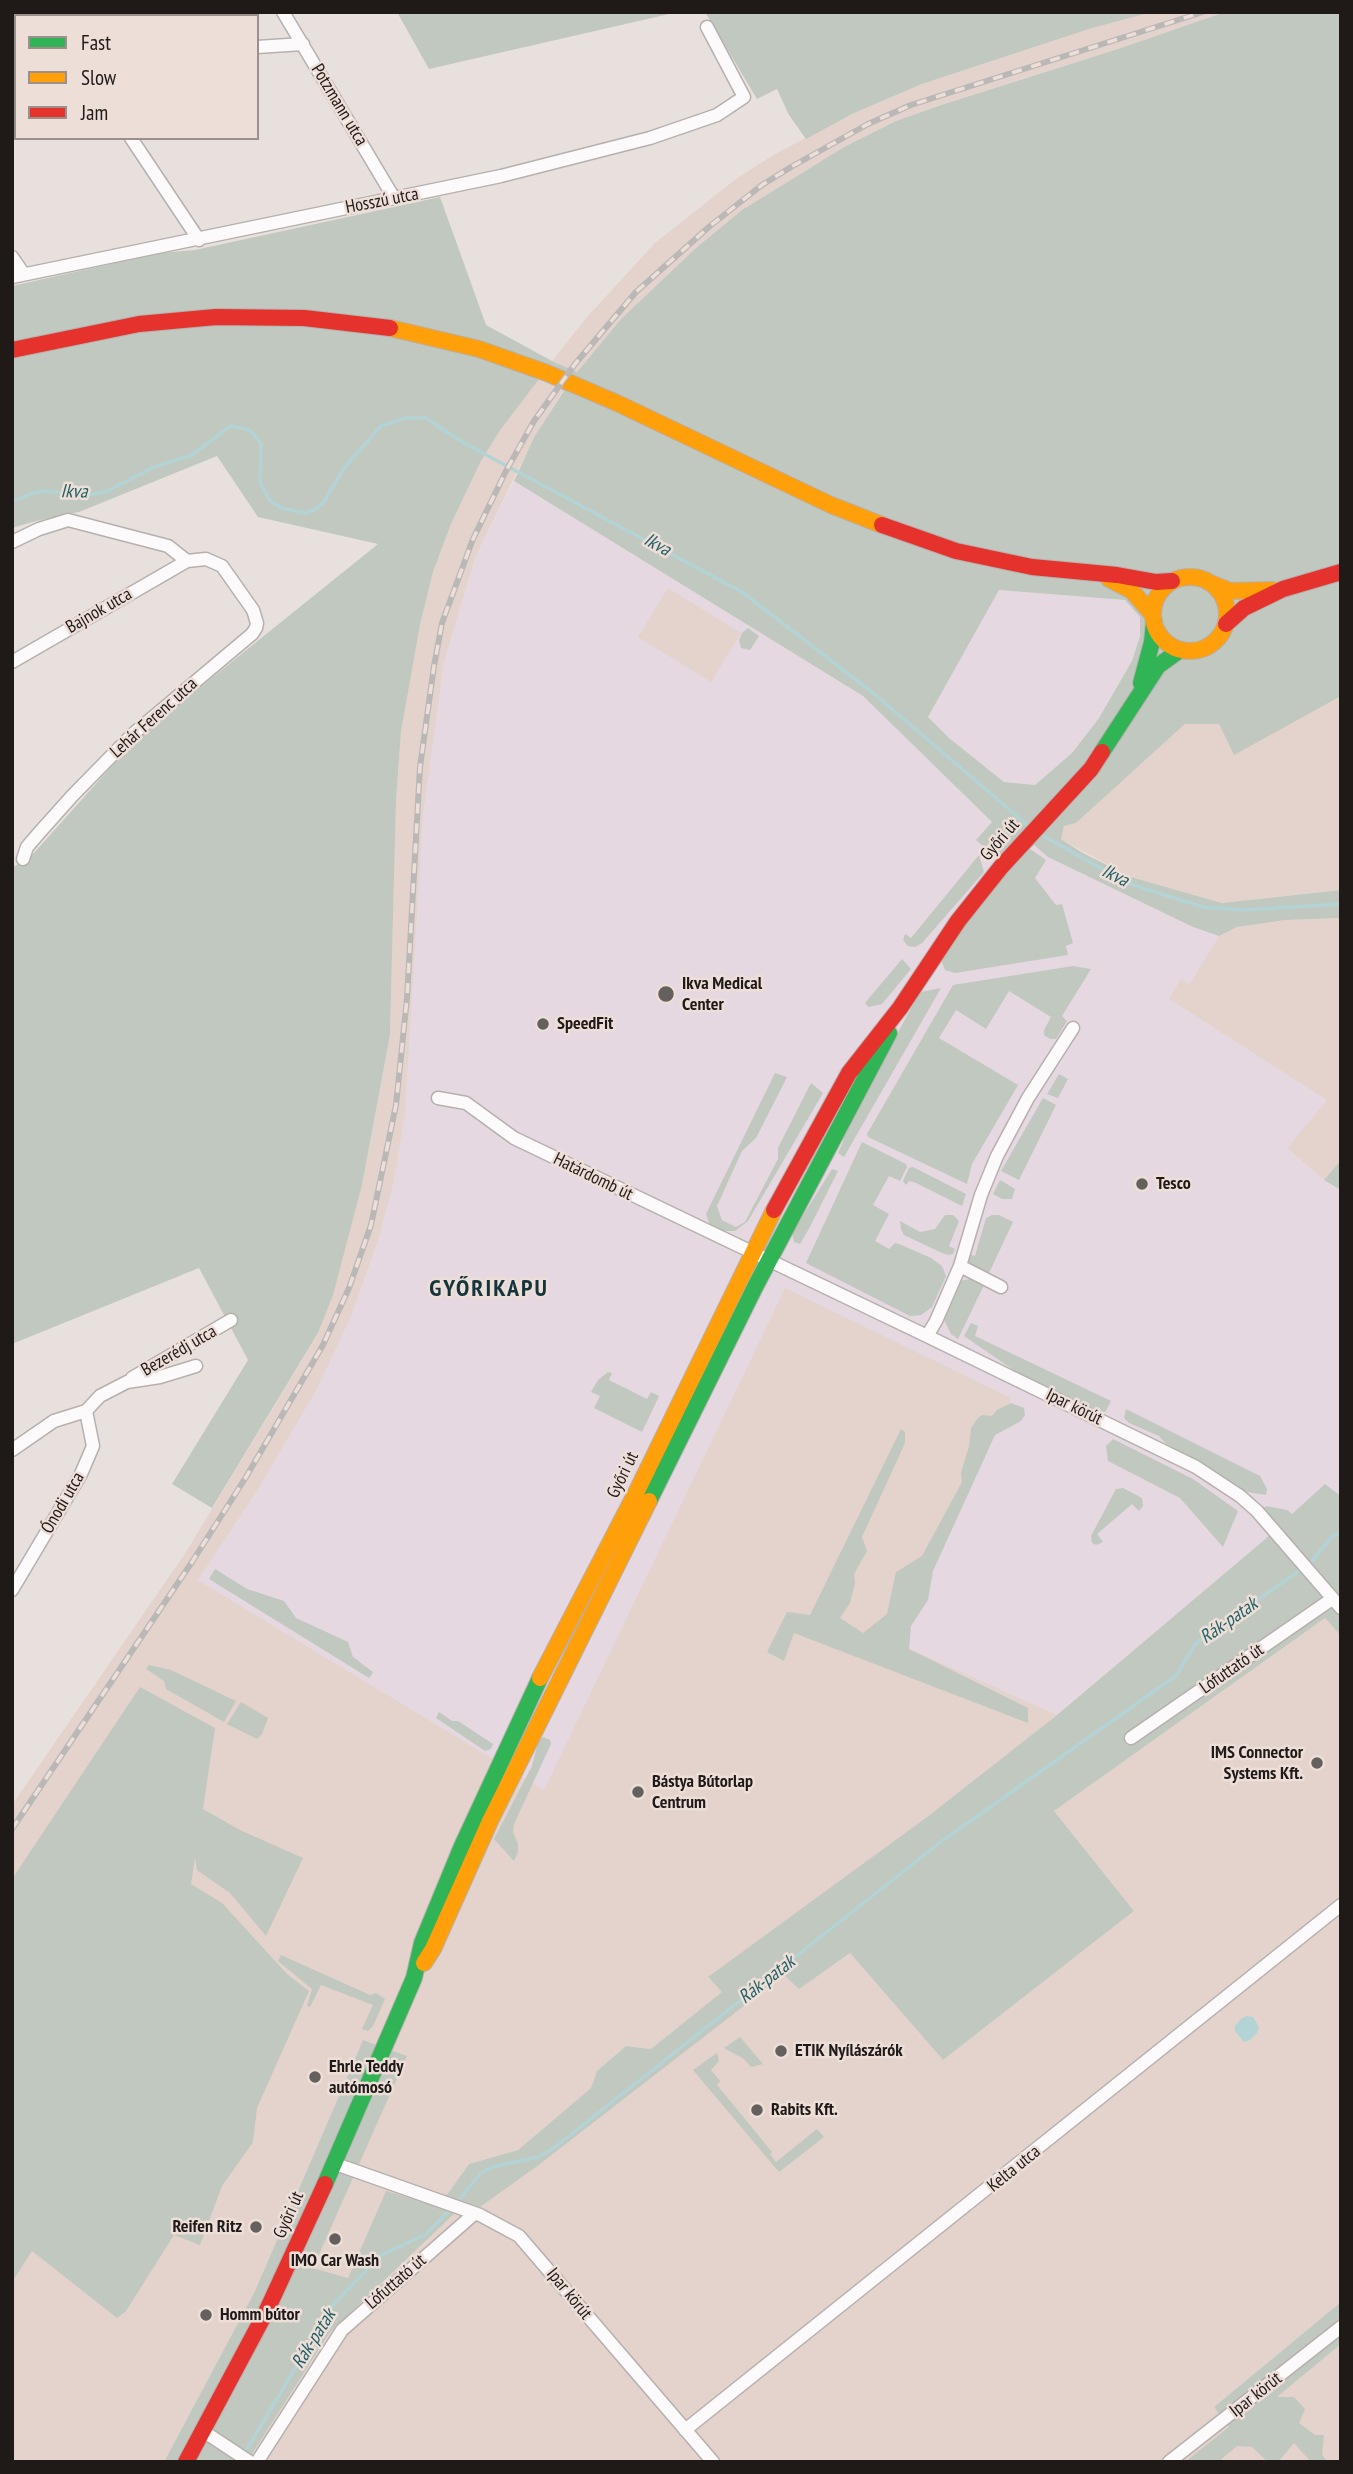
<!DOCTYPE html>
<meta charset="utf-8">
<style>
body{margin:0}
#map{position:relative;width:1353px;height:2474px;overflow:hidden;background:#e8e0dd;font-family:"PT Sans Narrow",sans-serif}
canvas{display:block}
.frame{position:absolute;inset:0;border:14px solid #1f1a18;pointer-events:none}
.legend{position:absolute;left:14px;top:14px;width:245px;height:126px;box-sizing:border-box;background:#edded8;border:2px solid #9b908b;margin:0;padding:9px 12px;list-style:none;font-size:21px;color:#1f1a18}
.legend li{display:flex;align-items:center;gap:14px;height:35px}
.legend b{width:35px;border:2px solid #9b908b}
</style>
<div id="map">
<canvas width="1353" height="2474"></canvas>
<div class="frame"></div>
<ul class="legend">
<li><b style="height:9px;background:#30b455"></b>Fast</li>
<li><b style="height:9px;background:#ff9f0a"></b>Slow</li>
<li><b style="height:9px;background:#e5322d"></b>Jam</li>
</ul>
</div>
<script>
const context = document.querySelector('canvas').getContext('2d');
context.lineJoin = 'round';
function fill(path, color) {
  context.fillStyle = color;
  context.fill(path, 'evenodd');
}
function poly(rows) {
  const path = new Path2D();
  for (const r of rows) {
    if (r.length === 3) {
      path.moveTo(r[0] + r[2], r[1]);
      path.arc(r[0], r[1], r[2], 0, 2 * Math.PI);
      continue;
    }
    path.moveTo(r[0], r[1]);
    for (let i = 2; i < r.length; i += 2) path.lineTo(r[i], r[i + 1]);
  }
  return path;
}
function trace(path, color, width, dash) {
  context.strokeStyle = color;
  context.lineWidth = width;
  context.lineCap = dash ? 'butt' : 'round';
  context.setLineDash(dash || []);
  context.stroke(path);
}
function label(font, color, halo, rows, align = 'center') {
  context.font = font + ' "PT Sans Narrow",sans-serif';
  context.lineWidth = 5;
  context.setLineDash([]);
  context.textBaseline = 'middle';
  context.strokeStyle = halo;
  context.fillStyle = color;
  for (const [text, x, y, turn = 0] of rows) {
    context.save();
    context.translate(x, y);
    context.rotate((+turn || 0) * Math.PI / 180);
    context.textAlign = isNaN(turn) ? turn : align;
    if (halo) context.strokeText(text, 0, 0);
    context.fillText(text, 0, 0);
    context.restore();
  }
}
fill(poly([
 [514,481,863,696,992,822,1029,848,1034,845,1049,857,1193,927,1219,936,1189,985,1169,999,1328,1100,1287,1148,1324,1180,1341,1190,1341,1496,1325,1485,1263,1541,1057,1715,897,1643,785,1288,544,1791,198,1580,257,1491,316,1391,350,1319,379,1238,394,1181,405,1115,423,816,444,662,475,558],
 [999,590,1125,600,1140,617,1140,636,1132,661,1099,718,1072,753,1035,785,1004,782,949,738,928,717]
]), '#e5d8e1');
fill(poly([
 [1152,12,1225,12,1118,49,940,105,896,121,844,147,742,210,697,247,621,319,577,372,552,361,587,317,655,243,736,179,775,154,852,114,922,84,1089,29],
 [540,378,564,390,534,437,475,558,444,662,423,816,405,1115,394,1181,379,1238,350,1319,316,1391,257,1491,198,1580,544,1790,785,1288,1011,1398,897,1643,1057,1715,927,1817,708,1978,723,1992,651,2049,626,2046,597,2071,591,2088,518,2150,469,2164,438,2207,386,2192,348,2278,313,2268,406,2056,363,2040,255,2291,164,2462,12,2462,12,1805,186,1552,318,1334,362,1185,390,1035,396,801,401,732,420,625,433,572,451,524,481,461,501,429],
 [668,588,741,633,711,682,638,637],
 [1341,696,1341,890,1222,903,1131,877,1061,839,1064,826,1076,823,1185,724,1219,724,1234,754],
 [1341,918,1341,1160,1324,1180,1287,1148,1327,1100,1169,999,1181,979,1189,985,1219,936,1237,927,1286,920],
 [1325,1618,1341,1636,1341,2302,1214,2407,1234,2432,1341,2344,1341,2462,247,2462,330,2332,453,2215,464,2201,540,2164,784,1975,799,1988,850,1953,943,2060,1134,1911,1054,1811]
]), '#e3d3cc');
fill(poly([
 [397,12,678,12,429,69],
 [705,12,1152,12,1089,29,922,84,852,114,806,139,789,115,777,89,757,99],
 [1225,12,1341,12,1341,696,1234,755,1219,724,1185,724,1076,823,1064,826,1061,839,1083,853,1131,877,1222,903,1341,890,1341,918,1286,920,1237,927,1219,936,1193,927,1048,857,1034,845,1030,849,1046,860,1035,878,1056,905,1062,904,1073,943,1066,946,1068,955,955,973,945,970,941,960,957,934,1010,869,976,840,992,822,863,696,514,481,534,437,564,391,540,378,501,429,481,461,451,524,433,572,420,625,401,732,396,801,390,1035,362,1185,333,1295,318,1333,212,1508,172,1484,248,1360,199,1268,12,1344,12,868,33,854,136,739,378,544,258,517,217,456,79,512,36,521,12,528,12,286,160,253,195,250,440,197,486,325,552,361,577,372,621,319,697,247,742,210,844,147,896,121,941,105,1118,49],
 [999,590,1125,600,1140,617,1140,636,1132,661,1099,718,1072,753,1035,785,1004,782,949,738,928,717],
 [748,628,759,636,750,650,741,648,739,640,742,633],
 [979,855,984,872,922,943,915,947,908,946,903,940,905,934,911,938],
 [902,959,911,969,882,1004,868,1007,865,1003],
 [1073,966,1091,969,1062,1016,1067,1021,1056,1039,1050,1039,1044,1035,1044,1030,1051,1017,1009,991,986,1029,956,1010,939,1038,1018,1085,972,1164,967,1184,868,1137,867,1134,953,985],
 [941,988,844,1157,838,1153,843,1142,843,1134,915,1001,921,992],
 [775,1073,787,1077,756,1138,742,1151,717,1206,722,1220,736,1227,745,1222,778,1159,778,1148,811,1083,823,1093,748,1221,735,1231,724,1231,710,1225,706,1214],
 [1059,1074,1068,1079,1058,1098,1047,1094],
 [1043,1098,1056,1105,1019,1180,1001,1171],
 [862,1142,906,1164,907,1167,900,1181,889,1176,873,1205,889,1214,875,1241,889,1249,895,1243,899,1244,931,1258,942,1266,946,1276,932,1307,921,1315,910,1316,806,1263],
 [1341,1160,1341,1190,1324,1180],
 [913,1167,966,1194,962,1206,914,1182,909,1181,906,1185,903,1181,909,1168],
 [832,1169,838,1171,811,1225,800,1244,794,1242,792,1233],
 [1000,1180,1015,1189,1012,1199,1002,1199,993,1194],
 [945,1215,953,1215,959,1221,949,1246,955,1249,953,1254,948,1255,942,1253,904,1235,901,1229,900,1221,920,1232,935,1229],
 [992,1215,999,1215,1013,1222,989,1273,969,1264,967,1259,968,1254,975,1256,986,1218],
 [971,1279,984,1285,958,1339,951,1334,944,1320,956,1286,963,1280],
 [971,1323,978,1326,975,1336,1111,1401,1106,1411,1103,1413,1088,1408,1018,1373,964,1336],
 [608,1372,612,1373,609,1380,647,1399,651,1392,659,1396,642,1432,594,1408,600,1396,591,1392,598,1380],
 [1011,1403,1024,1408,1025,1415,1021,1421,995,1435,933,1571,928,1600,911,1626,909,1649,1028,1708,1028,1723,794,1633,784,1661,767,1652,787,1612,810,1615,901,1429,905,1432,905,1443,862,1537,867,1551,854,1574,855,1583,850,1603,840,1618,863,1633,887,1614,896,1572,922,1556,962,1482,961,1473,969,1446,971,1428,978,1418,982,1415,992,1416,997,1410],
 [1126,1409,1260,1476,1267,1489,1266,1495,1246,1492,1233,1486,1203,1464,1168,1446,1159,1436,1129,1423,1124,1418],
 [1113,1439,1193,1479,1238,1511,1223,1547,1180,1498,1108,1461,1106,1446],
 [1325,1484,1341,1496,1341,1636,1325,1618,1054,1811,1134,1911,943,2060,850,1953,799,1989,784,1975,540,2164,480,2207,464,2202,453,2215,330,2332,247,2462,164,2462,255,2291,363,2040,407,2056,313,2268,348,2278,386,2191,438,2207,469,2164,518,2150,591,2088,597,2071,626,2046,651,2049,722,1992,708,1977,927,1817,1057,1715,1263,1541,1277,1528,1263,1509,1266,1506,1287,1510,1292,1514],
 [1123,1488,1142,1498,1143,1506,1139,1511,1132,1504,1097,1534,1103,1542,1096,1545,1092,1543,1091,1536,1116,1489],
 [215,1569,247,1589,284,1601,296,1618,348,1642,353,1657,373,1672,369,1678,209,1579],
 [149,1665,171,1670,236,1701,224,1722,166,1689,164,1681,146,1669],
 [140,1687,215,1728,203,1809,240,1830,303,1858,266,1936,230,1893,197,1870,195,1858,191,1884,222,1903,287,1974,309,1991,257,2108,253,2142,222,2186,200,2245,174,2235,126,2311,117,2318,32,2251,12,2282,12,1879],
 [241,1702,268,1718,262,1734,257,1739,227,1724],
 [439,1712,452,1721,458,1721,493,1744,491,1749,485,1751,436,1718],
 [543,1737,550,1740,551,1744,514,1824,513,1832,518,1844,518,1852,514,1861,494,1839,532,1766,538,1742],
 [281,1955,370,1995,376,1993,385,1999,373,2026,368,2031,362,2029,373,2005,321,1985,310,2007,307,2006,312,1989,278,1961],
 [740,2037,763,2064,751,2067,744,2059,724,2048],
 [717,2053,719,2061,711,2070,720,2081,717,2085,772,2152,770,2154,776,2162,817,2129,824,2137,779,2172,693,2070],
 [1341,2302,1341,2344,1277,2397,1294,2397,1305,2409,1299,2423,1315,2435,1324,2435,1322,2455,1328,2462,1311,2462,1294,2443,1278,2462,1268,2462,1252,2447,1237,2446,1218,2462,1185,2462,1229,2427,1214,2407]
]), '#c1c8bf');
fill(poly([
 [1247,2016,1253,2017,1259,2027,1257,2033,1250,2040,1244,2042,1235,2031,1235,2026,1242,2018]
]), '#b4d3d5');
trace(poly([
 [12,502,33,493,45,491,86,495,105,492,156,466,190,456,231,426,250,430,261,443,260,482,270,501,282,508,304,513,314,510,323,503,344,468,381,426,405,418,426,418,464,443,742,592,872,692,1031,828],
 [1040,834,1127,883,1203,907,1243,910,1341,904],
 [1309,1564,1331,1538,1341,1531],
 [456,2203,481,2173,492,2167,538,2157,554,2148,938,1844,1177,1675,1195,1644,1303,1568],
 [244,2454,333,2305,380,2256,426,2234,451,2209]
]), '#b4d3d5', 3.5);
const street = poly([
 [69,12,69,16],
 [283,12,394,198],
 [216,16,221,12],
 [257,47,303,44],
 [12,59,16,59],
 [131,138,199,240],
 [12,257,23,273],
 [12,277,501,176,650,138,717,115,744,97,707,27],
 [12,542,39,529,68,520,168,546,187,561,12,662],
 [23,859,27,847,39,833,73,795,133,734,252,634,256,628,257,623,253,610,222,566,206,559,187,561],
 [438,1098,466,1103,514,1138,927,1336,1196,1467,1240,1496,1257,1511,1341,1608],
 [960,1266,1001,1287],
 [927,1336,936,1321,960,1266,981,1195,997,1156,1028,1098,1073,1028],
 [132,1378,231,1320],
 [12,1450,54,1421,86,1411,100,1396,127,1382,160,1377,196,1366],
 [12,1590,81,1474,93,1446,86,1411],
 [1131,1738,1332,1599],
 [333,2163,480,2215,519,2236,713,2462],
 [685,2430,1341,1905],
 [203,2431,250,2462],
 [257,2462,342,2330,474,2214],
 [1169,2462,1341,2327]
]);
const fast = poly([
 [1141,683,1152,642,1154,622],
 [1102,752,1158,666,1180,650],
 [649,1501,755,1287,889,1033],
 [325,2184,414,1978,422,1943,462,1846,540,1678]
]);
const slow = poly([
 [390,328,479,349,547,373,617,403,831,505,882,525],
 [1190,614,37],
 [1109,579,1132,591,1153,615],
 [1213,584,1230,591,1272,590],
 [540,1678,637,1491,774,1210],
 [424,1963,433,1949,490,1821,649,1501]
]);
const jam = poly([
 [12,350,139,324,216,317,304,318,390,328],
 [882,525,956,551,1032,567,1117,575,1156,582,1172,581],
 [1226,624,1244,608,1283,589,1341,572],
 [774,1210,849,1073,900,1008,958,921,1001,867,1091,769,1102,752],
 [186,2462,267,2310,325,2184]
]);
trace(street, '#b6b0ae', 15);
trace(fast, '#b6b0ae', 18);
trace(slow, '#b6b0ae', 18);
trace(jam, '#b6b0ae', 18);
trace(street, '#fcfafa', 12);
trace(fast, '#30b455', 16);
trace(slow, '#ff9f0a', 16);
trace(jam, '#e5322d', 16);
const rail = poly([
 [12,1829,192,1562,246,1477,323,1345,349,1288,371,1225,396,1105,407,998,420,767,434,666,442,623,473,539,506,471,534,421,575,364,636,292,710,226,762,185,791,167,868,124,911,105,1203,12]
]);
trace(rail, '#bab8b7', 6);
trace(rail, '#edded8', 3.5, [10]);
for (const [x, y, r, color] of [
 [666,994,9,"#655f5d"],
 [543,1024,7,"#655f5d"],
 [1142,1184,7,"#655f5d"],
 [1317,1763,7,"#655f5d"],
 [638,1792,7,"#655f5d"],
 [781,2051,7,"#655f5d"],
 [315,2077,7,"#655f5d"],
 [757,2110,7,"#655f5d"],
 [256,2227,7,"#655f5d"],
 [335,2239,7,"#655f5d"],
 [206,2315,7,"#655f5d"]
]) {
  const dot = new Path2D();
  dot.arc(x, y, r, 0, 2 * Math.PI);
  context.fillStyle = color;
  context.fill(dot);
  trace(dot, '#edded8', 2.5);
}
label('18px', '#1f1a18', '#edded8', [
 ["Potzmann utca",339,105,59],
 ["Hosszú utca",382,201,-11],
 ["Bajnok utca",99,611,-30],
 ["Lehár Ferenc utca",154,718,-42],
 ["Győri út",1000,840,-49],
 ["Határdomb út",593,1177,26],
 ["Bezerédj utca",179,1351,-30],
 ["Ipar körút",1074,1407,26],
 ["Győri út",623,1475,-64],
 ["Ónodi utca",63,1503,-60],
 ["Lófuttató út",1232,1669,-35],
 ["Kelta utca",1014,2169,-39],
 ["Győri út",289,2215,-66],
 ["Lófuttató út",396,2282,-41],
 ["Ipar körút",569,2294,51],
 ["Ipar körút",1256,2395,-38]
]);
label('bold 18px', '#1f1a18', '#edded8', [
 ["Ikva Medical",682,984],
 ["Center",682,1005],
 ["SpeedFit",557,1024],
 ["Tesco",1156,1184],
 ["IMS Connector",1303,1753,"right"],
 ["Systems Kft.",1303,1774,"right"],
 ["Bástya Bútorlap",652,1782],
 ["Centrum",652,1803],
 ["ETIK Nyílászárók",795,2051],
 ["Ehrle Teddy",329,2067],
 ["autómosó",329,2088],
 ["Rabits Kft.",771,2110],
 ["Reifen Ritz",242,2227,"right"],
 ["IMO Car Wash",335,2261,"center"],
 ["Homm bútor",220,2315]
], 'left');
label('italic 19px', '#226165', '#edded8', [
 ["Ikva",74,492,1],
 ["Ikva",657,545,29],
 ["Ikva",1115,876,26],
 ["Rák-patak",1229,1621,-35],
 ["Rák-patak",767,1980,-38],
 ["Rák-patak",314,2339,-58]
]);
context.letterSpacing = '2px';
label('bold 24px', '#14353c', '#edded8', [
 ["GYŐRIKAPU",489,1289]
]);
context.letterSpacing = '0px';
</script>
